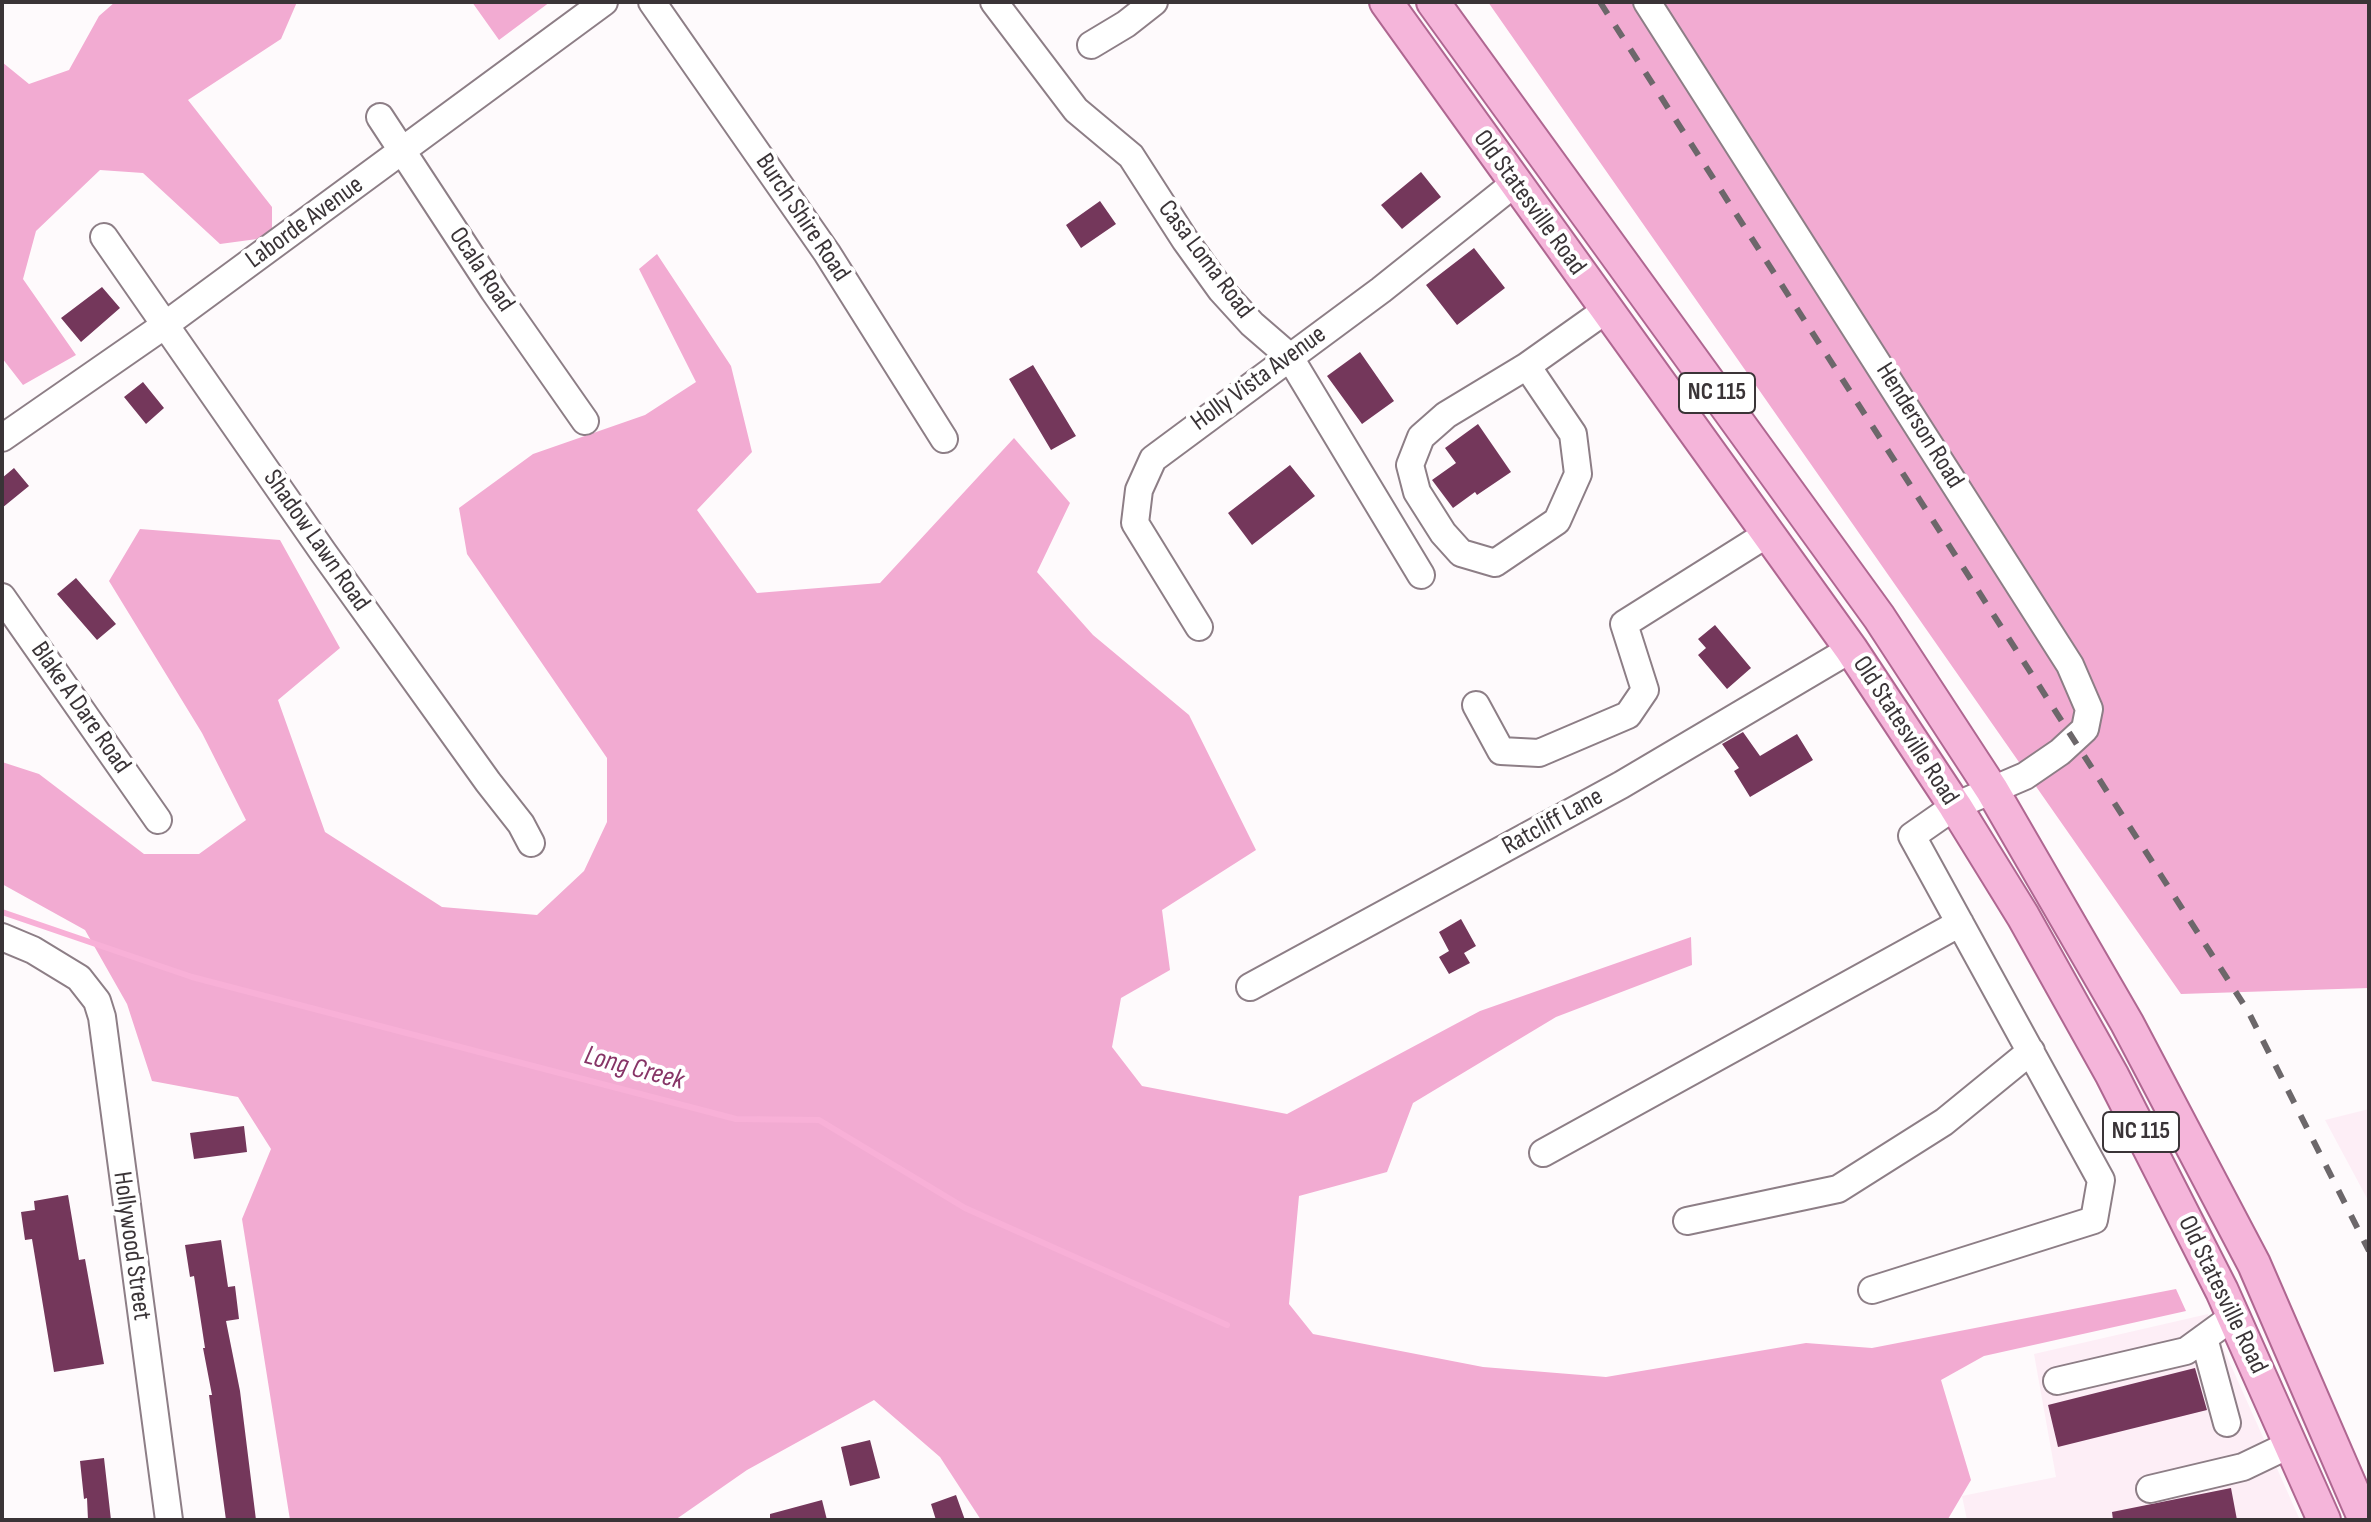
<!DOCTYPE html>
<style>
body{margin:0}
#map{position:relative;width:2371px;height:1522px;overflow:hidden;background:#fefafc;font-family:"Sofia Sans Condensed",sans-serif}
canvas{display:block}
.frame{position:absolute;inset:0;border:4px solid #3a3437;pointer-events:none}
</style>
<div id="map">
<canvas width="2371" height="1522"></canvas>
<div class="frame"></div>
</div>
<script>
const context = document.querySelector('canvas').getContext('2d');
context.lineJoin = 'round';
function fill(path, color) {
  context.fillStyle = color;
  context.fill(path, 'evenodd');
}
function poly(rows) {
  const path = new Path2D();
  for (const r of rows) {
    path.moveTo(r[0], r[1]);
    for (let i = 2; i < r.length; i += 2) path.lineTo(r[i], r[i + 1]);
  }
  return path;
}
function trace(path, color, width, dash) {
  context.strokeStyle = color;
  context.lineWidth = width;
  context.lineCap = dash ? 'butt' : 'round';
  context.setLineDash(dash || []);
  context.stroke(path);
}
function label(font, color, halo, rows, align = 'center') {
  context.font = font + ' "Sofia Sans Condensed",sans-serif';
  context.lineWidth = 8;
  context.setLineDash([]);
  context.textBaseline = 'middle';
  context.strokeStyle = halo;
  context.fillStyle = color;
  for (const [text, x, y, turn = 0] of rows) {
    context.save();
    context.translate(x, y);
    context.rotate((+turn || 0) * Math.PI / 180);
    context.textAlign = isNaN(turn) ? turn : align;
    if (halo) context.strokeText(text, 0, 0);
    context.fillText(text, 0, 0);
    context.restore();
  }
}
fill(poly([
 [2369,1109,2369,1202,2325,1120],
 [2208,1314,2300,1520,1967,1520,1962,1496,2056,1477,2034,1354]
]), '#fdeef6');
fill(poly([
 [115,2,297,2,281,39,188,100,272,207,272,237,220,244,143,173,100,170,36,231,23,279,76,355,23,385,2,358,2,62,29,84,69,70,99,16],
 [472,2,550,2,499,40],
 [1488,2,2369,2,2369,988,2181,994],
 [657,254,731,366,752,452,697,510,757,593,880,583,1014,438,1070,503,1037,572,1093,635,1189,715,1256,850,1162,910,1170,970,1121,998,1112,1047,1142,1086,1287,1114,1480,1011,1691,937,1692,965,1556,1017,1413,1103,1387,1172,1299,1196,1289,1304,1313,1334,1483,1367,1606,1377,1806,1343,1872,1348,2176,1289,2186,1311,1984,1356,1941,1380,1971,1480,1948,1519,1944,1520,981,1520,940,1457,874,1400,747,1470,675,1520,290,1520,242,1219,271,1149,238,1097,152,1081,127,1004,85,930,2,884,2,762,39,774,144,854,199,854,246,820,202,733,109,581,140,529,280,540,340,648,278,700,325,832,442,907,537,915,584,871,607,822,607,758,467,554,459,508,533,454,645,415,696,382,639,269]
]), '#f2abd2');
trace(poly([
 [2,912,192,977,736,1119,819,1120,965,1208,1227,1325]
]), '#f8b0d7', 6);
fill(poly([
 [1421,172,1441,197,1402,229,1381,205],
 [1100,201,1116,224,1081,248,1066,225],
 [1474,248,1505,288,1457,325,1426,285],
 [102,287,120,308,81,342,61,318],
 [1360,352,1394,401,1362,424,1327,376],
 [1033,365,1076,436,1051,450,1009,379],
 [143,382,164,408,146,424,124,397],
 [1478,424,1511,472,1477,495,1475,492,1453,508,1432,480,1456,463,1445,448],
 [1290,465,1315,496,1252,545,1228,513],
 [14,468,29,486,2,508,2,478],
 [76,578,116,624,97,640,57,594],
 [1715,625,1751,668,1727,689,1698,655,1706,648,1698,639],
 [1743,732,1760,756,1797,734,1813,760,1750,797,1734,771,1739,768,1722,744],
 [1461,919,1476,946,1464,953,1470,963,1449,974,1439,957,1449,951,1439,932],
 [244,1126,247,1152,194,1159,190,1133],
 [68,1195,79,1260,85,1259,104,1364,54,1372,32,1239,25,1240,21,1212,35,1210,34,1201],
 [221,1240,228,1287,235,1286,239,1319,226,1321,240,1391,256,1520,226,1520,209,1395,212,1395,203,1348,205,1348,194,1276,190,1277,185,1245],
 [2195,1368,2207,1410,2058,1447,2048,1405],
 [870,1440,880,1478,850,1486,841,1447],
 [104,1458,111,1520,88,1520,87,1498,84,1499,80,1461],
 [2231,1488,2237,1520,2113,1520,2112,1512],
 [956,1495,965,1520,936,1520,931,1504],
 [822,1500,827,1520,770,1520,770,1514]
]), '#74375b');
const minor = poly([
 [652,2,827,253,944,439],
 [994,2,1076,110,1131,156,1185,240,1221,290,1252,324,1289,356,1421,575],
 [1647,2,2070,665,2089,709,2085,729,2060,752,2025,776,1955,806,1912,836,2101,1180,2094,1220,1872,1290],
 [1091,45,1126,24,1154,2],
 [380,117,494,291,585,421],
 [104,237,323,552,488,782,521,824,531,843],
 [1527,366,1573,434,1578,474,1557,521,1495,563,1461,553,1443,533,1417,492,1410,465,1421,437,1446,415,1527,366,1606,310],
 [2,438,165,325,604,2],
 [2,597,158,820],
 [1199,627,1135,523,1139,490,1153,459,1381,290,1515,183],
 [1476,705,1501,751,1539,753,1628,715,1645,690,1624,624,1767,534],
 [2,937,33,950,79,978,97,1001,102,1017,169,1520],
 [1250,987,1621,785,1851,649],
 [1543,1153,1960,923],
 [1687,1221,1838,1189,1944,1122,2031,1051],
 [2204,1338,2227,1423],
 [2057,1381,2186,1351,2234,1316],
 [2150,1489,2243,1467,2291,1444]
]);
const major = poly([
 [1386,2,1851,649,1955,806,2023,916,2112,1075,2222,1291,2324,1520],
 [1433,2,1879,617,1992,790,2127,1023,2254,1264,2365,1520]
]);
trace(minor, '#8d7e86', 30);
trace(major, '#af6791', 36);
trace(minor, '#fff', 26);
trace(major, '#f5b5da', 32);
trace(poly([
 [1600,2,2248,1011,2369,1251]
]), '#6c676a', 6, [14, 14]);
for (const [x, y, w] of [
 [1717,393,76],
 [2141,1132,76]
]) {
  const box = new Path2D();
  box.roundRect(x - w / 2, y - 20, w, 40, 6);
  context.fillStyle = '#fff';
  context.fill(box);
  trace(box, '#3a3437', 2);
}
label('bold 24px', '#3a3437', null, [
 ["NC 115",1717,393],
 ["NC 115",2141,1132]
]);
label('26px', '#3a3437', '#fff', [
 ["Old Statesville Road",1529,203,54],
 ["Burch Shire Road",802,218,56],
 ["Laborde Avenue",305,223,-36],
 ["Casa Loma Road",1205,260,53],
 ["Ocala Road",481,270,56],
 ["Holly Vista Avenue",1259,379,-36],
 ["Henderson Road",1919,426,58],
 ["Shadow Lawn Road",316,541,55],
 ["Blake A Dare Road",80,708,55],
 ["Old Statesville Road",1905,731,57],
 ["Ratcliff Lane",1553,822,-29],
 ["Hollywood Street",131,1246,82],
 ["Old Statesville Road",2222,1295,64]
]);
label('italic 28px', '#873567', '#fff', [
 ["Long Creek",634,1069,15]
]);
</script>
